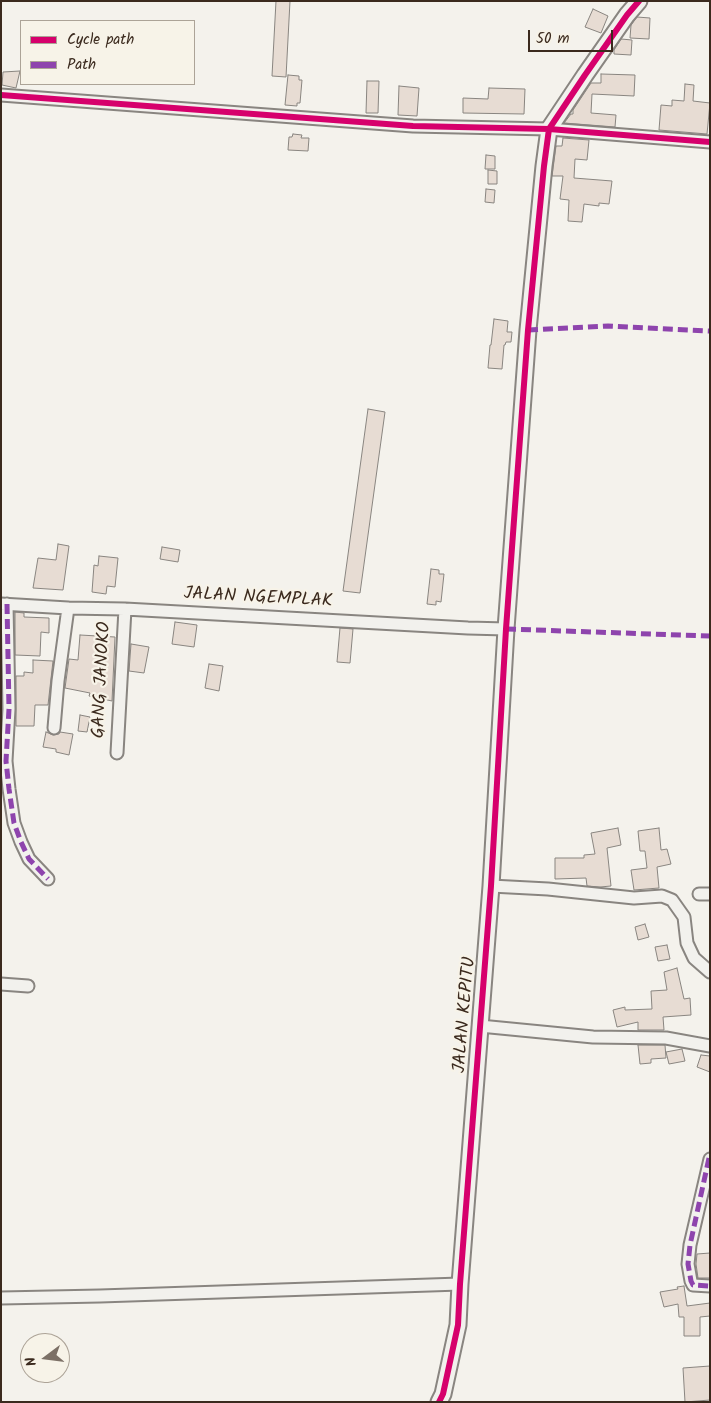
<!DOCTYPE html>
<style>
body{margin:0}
#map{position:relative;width:711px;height:1403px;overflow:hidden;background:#f4f2ec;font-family:Kalam,sans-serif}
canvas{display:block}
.frame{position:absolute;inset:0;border:2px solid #3b2a1e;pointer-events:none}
.legend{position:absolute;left:20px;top:20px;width:175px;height:65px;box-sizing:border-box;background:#f7f3e8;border:1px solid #aca397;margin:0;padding:6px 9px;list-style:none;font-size:15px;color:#3b2a1e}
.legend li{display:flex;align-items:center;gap:10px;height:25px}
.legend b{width:25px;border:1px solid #aca397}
.north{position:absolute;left:20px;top:1333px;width:50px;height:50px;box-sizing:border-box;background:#f7f3e8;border:1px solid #aca397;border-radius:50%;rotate:255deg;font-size:14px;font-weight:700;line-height:20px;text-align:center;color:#3b2a1e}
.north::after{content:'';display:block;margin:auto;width:18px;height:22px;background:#7c7066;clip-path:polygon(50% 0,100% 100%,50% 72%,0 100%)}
.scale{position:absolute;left:528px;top:30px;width:85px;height:22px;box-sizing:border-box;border:2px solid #3b2a1e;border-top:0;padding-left:6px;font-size:15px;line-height:18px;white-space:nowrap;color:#3b2a1e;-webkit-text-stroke:4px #f7f3e8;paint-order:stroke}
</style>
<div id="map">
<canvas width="711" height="1403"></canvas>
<div class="frame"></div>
<ul class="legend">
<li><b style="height:6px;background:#d6006c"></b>Cycle path</li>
<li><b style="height:6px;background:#8e44ad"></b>Path</li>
</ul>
<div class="north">N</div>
<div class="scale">50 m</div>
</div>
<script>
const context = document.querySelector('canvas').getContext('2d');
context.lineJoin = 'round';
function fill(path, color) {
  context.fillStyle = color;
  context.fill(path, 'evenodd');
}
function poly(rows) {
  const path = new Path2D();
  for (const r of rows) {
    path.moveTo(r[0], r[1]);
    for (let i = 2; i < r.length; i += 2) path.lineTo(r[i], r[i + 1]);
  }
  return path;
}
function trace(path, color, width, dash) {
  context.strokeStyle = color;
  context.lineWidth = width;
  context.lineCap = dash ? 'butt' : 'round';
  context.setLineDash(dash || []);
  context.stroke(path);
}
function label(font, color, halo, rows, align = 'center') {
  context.font = font + ' Kalam,sans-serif';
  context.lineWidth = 4.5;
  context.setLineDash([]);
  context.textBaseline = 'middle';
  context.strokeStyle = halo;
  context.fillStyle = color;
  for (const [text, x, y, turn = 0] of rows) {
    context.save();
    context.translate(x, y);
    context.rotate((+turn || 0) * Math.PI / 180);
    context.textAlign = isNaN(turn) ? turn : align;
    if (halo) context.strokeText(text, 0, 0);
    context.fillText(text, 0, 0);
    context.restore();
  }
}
const building = poly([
 [276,1,290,1,286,77,272,76,276,1],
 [593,9,608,16,601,33,585,27,593,9],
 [637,17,650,18,649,39,630,38,631,25,637,17],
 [621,39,632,40,631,55,614,54,614,50,621,39],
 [20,71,16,88,2,85,3,72,20,71],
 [601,74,635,75,634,96,592,94,591,113,616,115,615,127,564,123,571,114,573,114,573,110,591,83,601,83,601,74],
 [288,75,299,76,299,80,302,80,300,103,297,103,297,106,285,105,288,75],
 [367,81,379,81,378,113,366,113,367,81],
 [685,84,694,85,693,101,710,103,707,134,659,130,661,105,672,106,672,100,684,101,685,84],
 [399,86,419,88,417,116,398,115,399,86],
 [489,88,525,89,524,114,463,113,463,98,488,99,489,88],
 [293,134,302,135,301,138,309,138,308,151,288,150,289,137,292,137,293,134],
 [563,138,589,140,587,160,575,159,574,178,612,181,609,204,599,203,599,206,584,204,582,222,568,221,569,200,560,199,563,176,552,176,556,146,562,146,563,138],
 [486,155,495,156,495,169,485,169,486,155],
 [488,170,497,171,497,184,488,184,488,170],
 [486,189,495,190,494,203,485,202,486,189],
 [494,319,508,321,507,332,512,332,511,342,506,342,505,345,504,345,502,369,488,368,490,345,491,345,494,319],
 [368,409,385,412,360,593,343,591,368,409],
 [58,544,69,546,63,590,33,588,38,558,56,560,58,544],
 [162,547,180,550,178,562,160,559,162,547],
 [99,556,118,558,115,587,107,586,106,594,92,592,94,565,98,566,99,556],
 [431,569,439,570,439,574,444,574,441,602,436,601,436,605,427,604,431,569],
 [15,612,24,613,24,617,49,618,49,633,41,632,40,656,15,655,15,612],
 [175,622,197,625,194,647,172,644,175,622],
 [340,628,353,629,350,663,337,662,340,628],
 [80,635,115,637,112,701,89,696,90,693,65,688,69,659,78,660,80,635],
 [131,644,149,647,144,673,129,671,131,644],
 [33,660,53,661,48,705,35,705,34,726,16,726,16,676,24,676,24,672,33,673,33,660],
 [209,664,223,666,219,691,205,688,209,664],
 [80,715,90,717,87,732,78,731,80,715],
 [46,732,53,735,59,734,60,732,73,734,69,755,56,752,56,749,43,747,46,732],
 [618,828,621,845,607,848,611,886,600,887,587,886,586,878,555,879,555,858,584,858,584,855,595,854,591,833,618,828],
 [659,828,661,850,667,849,671,864,657,867,659,888,634,890,631,870,647,868,645,851,640,851,638,831,659,828],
 [645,924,649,937,638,940,635,927,645,924],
 [667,945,670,959,658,961,655,947,667,945],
 [677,968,684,999,690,998,691,1015,663,1017,664,1030,638,1030,638,1022,617,1027,613,1010,625,1007,625,1010,652,1009,651,991,667,990,664,972,677,968],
 [638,1045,665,1045,666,1058,651,1059,651,1063,640,1064,638,1045],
 [682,1049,685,1061,669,1064,666,1052,682,1049],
 [701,1055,710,1056,710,1072,697,1067,701,1055],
 [710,1253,710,1278,698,1278,696,1264,697,1254,710,1253],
 [684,1286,687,1306,710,1303,710,1316,700,1317,700,1336,684,1336,684,1317,679,1317,678,1304,664,1307,660,1292,678,1289,677,1287,684,1286],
 [710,1366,710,1400,685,1402,683,1368,710,1366]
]);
fill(building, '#e7dcd3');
trace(building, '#898580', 1);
const minor = poly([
 [1,95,413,126,549,129,710,142],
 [1,604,68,608,125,609,468,628,506,629],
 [7,604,9,709,6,761,9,789,14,823,21,842,29,859,48,879],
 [54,728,58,681,68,608],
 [117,753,125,609],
 [491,886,548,889,634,898,662,896,672,900,684,917,687,943,694,958,710,972],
 [699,894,710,894],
 [1,984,28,986],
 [480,1026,593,1037,666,1038,710,1046],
 [710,1159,690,1245,688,1264,691,1281,693,1285,710,1286],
 [1,1298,100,1296,460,1284]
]);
const tertiary = poly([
 [439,1402,443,1394,458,1325,460,1284,491,886,506,629,528,330,544,166,549,129,585,75,627,15,639,1]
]);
trace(minor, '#898580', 15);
trace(tertiary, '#898580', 19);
trace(minor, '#f2f1ed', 11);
trace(tertiary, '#f2f1ed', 15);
trace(poly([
 [528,330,608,326,710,331],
 [7,604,9,709,6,761,9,789,14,823,21,842,29,859,48,879],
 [506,629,710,636],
 [709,1158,690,1245,688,1264,691,1281,693,1285,710,1286]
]), '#8e44ad', 5, [10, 5]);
trace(poly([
 [1,95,413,126,549,129,710,142],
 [439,1402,443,1394,458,1325,460,1284,491,886,506,629,528,330,544,166,549,129,585,75,627,15,639,1]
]), '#d6006c', 6);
label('18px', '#3b2a1e', '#f7f3e8', [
 ["JALAN NGEMPLAK",258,599,3],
 ["GANG JANOKO",103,680,-87],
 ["JALAN KEPITU",466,1015,-85]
]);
</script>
